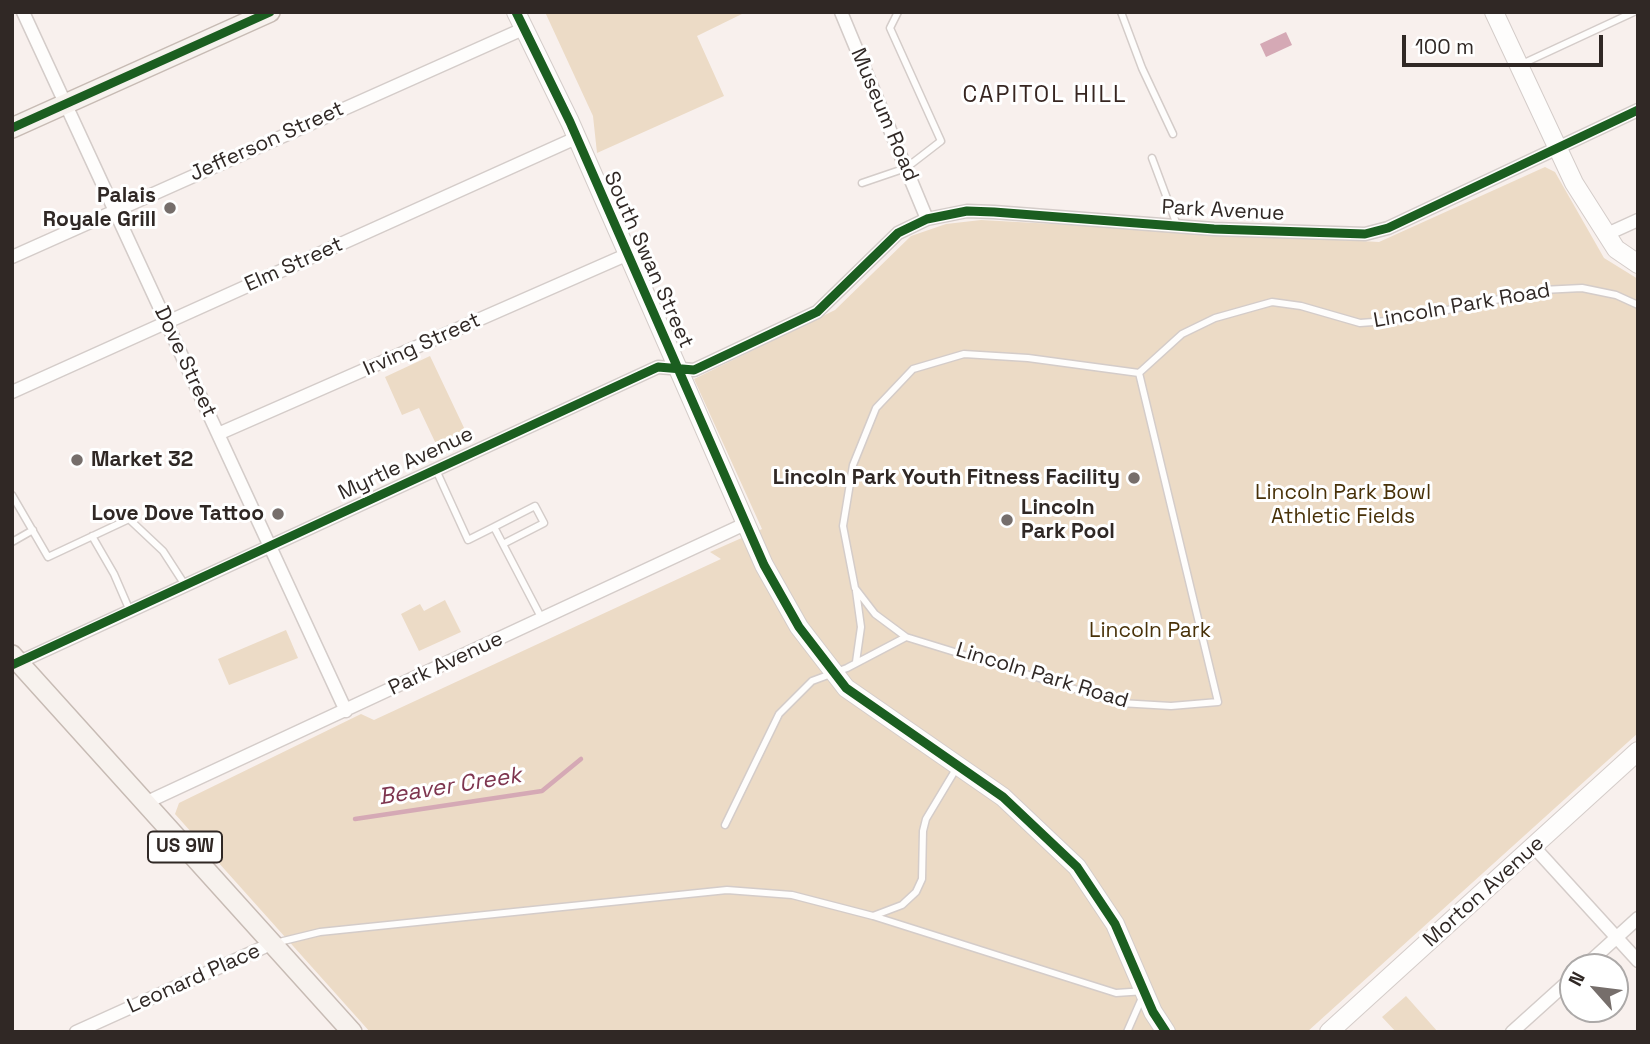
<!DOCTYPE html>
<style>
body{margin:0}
#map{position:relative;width:1650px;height:1044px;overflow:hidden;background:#f8f0ed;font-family:"Space Grotesk",sans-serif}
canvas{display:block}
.frame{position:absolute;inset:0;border:14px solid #302825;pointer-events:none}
.north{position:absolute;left:1559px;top:953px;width:70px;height:70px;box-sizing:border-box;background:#fff;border:2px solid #aca9a8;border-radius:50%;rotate:298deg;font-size:19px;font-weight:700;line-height:28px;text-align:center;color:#302825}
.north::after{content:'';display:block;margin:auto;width:24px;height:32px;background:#766e6b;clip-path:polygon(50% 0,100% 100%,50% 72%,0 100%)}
.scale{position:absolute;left:1402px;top:35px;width:201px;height:32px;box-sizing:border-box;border:4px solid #302825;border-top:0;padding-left:9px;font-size:21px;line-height:24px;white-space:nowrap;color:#302825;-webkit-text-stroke:5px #fff;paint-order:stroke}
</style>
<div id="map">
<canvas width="1650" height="1044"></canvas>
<div class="frame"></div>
<div class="north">N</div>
<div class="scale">100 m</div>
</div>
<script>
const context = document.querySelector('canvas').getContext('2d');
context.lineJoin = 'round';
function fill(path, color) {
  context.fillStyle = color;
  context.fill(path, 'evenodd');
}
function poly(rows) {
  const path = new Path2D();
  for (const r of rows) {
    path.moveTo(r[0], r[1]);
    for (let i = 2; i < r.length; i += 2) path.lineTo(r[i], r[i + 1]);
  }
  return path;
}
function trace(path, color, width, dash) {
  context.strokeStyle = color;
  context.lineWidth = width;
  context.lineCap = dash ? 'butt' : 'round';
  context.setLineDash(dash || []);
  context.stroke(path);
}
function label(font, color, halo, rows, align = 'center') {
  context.font = font + ' "Space Grotesk",sans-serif';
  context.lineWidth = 6;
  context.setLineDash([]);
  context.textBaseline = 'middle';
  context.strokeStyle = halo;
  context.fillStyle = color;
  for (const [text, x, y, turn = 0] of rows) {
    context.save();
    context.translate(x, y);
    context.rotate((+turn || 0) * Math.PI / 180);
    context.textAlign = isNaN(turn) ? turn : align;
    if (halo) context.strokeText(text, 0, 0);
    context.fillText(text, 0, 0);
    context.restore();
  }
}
fill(poly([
 [545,12,746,12,697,36,724,96,597,153,593,116],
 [1545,167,1555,172,1604,258,1638,279,1638,733,1307,1032,370,1032,175,814,179,803,361,714,374,720,721,559,710,552,762,529,694,379,835,310,911,236,946,224,981,220,1379,242],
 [430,356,466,432,436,444,419,408,402,415,385,377],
 [445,600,461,632,419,651,401,614,420,604,424,611],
 [286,630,298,658,229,685,218,659],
 [1406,996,1438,1032,1396,1032,1382,1017]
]), '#ecdbc6');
fill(poly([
 [1286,32,1292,45,1266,57,1260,44]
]), '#d5a9b5');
trace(poly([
 [355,819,542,791,581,759]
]), '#d5a9b5', 4.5);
const lane = poly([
 [1121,12,1142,68,1173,134],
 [1522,64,1634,12],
 [1152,158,1177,225],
 [862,183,906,168,941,141,890,28,898,12],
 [436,470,468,540,494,527,542,619],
 [12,495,48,557,129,519,163,551,185,585],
 [494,527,535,506,544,523,503,544],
 [92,536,114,574,130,611],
 [12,542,33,530],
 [856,591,861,627,856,662],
 [906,637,875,614,855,588,843,526,853,465,876,408,913,369,964,354,1028,358,1139,373,1182,334,1215,318,1272,302,1301,306,1360,323,1400,320,1542,290,1582,288,1616,295,1638,305],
 [725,825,779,714,812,681,847,668,906,637,1120,703,1171,706,1218,702,1139,373],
 [873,916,902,905,916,892,922,879,923,831,926,819,956,769],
 [275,943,320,932,727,890,792,895,873,916,1116,993,1145,991,1127,1032]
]);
const street = poly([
 [23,12,346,711],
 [841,12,927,219],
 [1605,235,1638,220],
 [12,257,523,29],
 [12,392,576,138],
 [218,434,626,255],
 [13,665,658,367,694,370,817,312,898,233,927,219,967,211,994,212,1214,229,1365,234,1388,228,1638,110],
 [145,803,747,523],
 [1534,847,1638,961],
 [1584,967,1638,918],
 [76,1032,273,943],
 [1512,1032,1573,977]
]);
const secondary = poly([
 [516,12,570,122,764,565,799,627,846,688,1003,797,1077,867,1115,924,1153,1012,1166,1032],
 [1494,12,1574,183,1616,249,1638,264],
 [1329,1032,1638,751]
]);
const primary = poly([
 [12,128,270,12],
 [12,655,352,1032]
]);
trace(lane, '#d4ccc9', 9);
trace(street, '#d4ccc9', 15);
trace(secondary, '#d4ccc9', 20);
trace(primary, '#c7bbb4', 22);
trace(lane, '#fefdfc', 6);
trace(street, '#fefdfc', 12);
trace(secondary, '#fefdfc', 18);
trace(primary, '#f7f2ee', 19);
trace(poly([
 [516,12,570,122,764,565,799,627,846,688,1003,797,1077,867,1115,924,1153,1012,1166,1032],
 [12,128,270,12],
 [12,665,658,367,694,370,817,312,898,233,927,219,967,211,994,212,1214,229,1365,234,1388,228,1638,110]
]), '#1b5e20', 9);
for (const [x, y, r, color] of [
 [170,208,7,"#766e6b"],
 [77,460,7,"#766e6b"],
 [1134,478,7,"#766e6b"],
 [278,514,7,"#766e6b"],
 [1007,520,7,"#766e6b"]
]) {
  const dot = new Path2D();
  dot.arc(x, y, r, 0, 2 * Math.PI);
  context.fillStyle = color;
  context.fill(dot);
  trace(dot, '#fff', 2.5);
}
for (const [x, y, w] of [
 [185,847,74]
]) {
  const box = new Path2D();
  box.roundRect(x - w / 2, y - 15.5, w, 31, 5);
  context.fillStyle = '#fff';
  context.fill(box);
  trace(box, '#302825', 2);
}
label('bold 19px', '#302825', null, [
 ["US 9W",185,847]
]);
label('21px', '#302825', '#fff', [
 ["Museum Road",884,115,67],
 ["Jefferson Street",267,142,-24],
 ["Park Avenue",1223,211,3],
 ["South Swan Street",648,260,66],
 ["Elm Street",294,265,-24],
 ["Lincoln Park Road",1462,306,-10],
 ["Irving Street",422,345,-24],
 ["Dove Street",185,362,65],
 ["Myrtle Avenue",406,464,-25],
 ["Park Avenue",446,664,-25],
 ["Lincoln Park Road",1042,676,17],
 ["Morton Avenue",1484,892,-42],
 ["Leonard Place",194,979,-24]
]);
label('bold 21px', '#302825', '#fff', [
 ["Palais",156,196],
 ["Royale Grill",156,220],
 ["Market 32",91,460,"left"],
 ["Lincoln Park Youth Fitness Facility",1120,478],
 ["Lincoln",1021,508,"left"],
 ["Park Pool",1021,532,"left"],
 ["Love Dove Tattoo",264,514]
], 'right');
label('21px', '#483108', '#fff', [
 ["Lincoln Park Bowl",1343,493],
 ["Athletic Fields",1343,517],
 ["Lincoln Park",1150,631]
]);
context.letterSpacing = '2px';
label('23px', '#372621', '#fff', [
 ["CAPITOL HILL",1045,96]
]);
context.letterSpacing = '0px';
label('italic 23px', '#7e354f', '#fff', [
 ["Beaver Creek",450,787,-9]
]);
</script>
